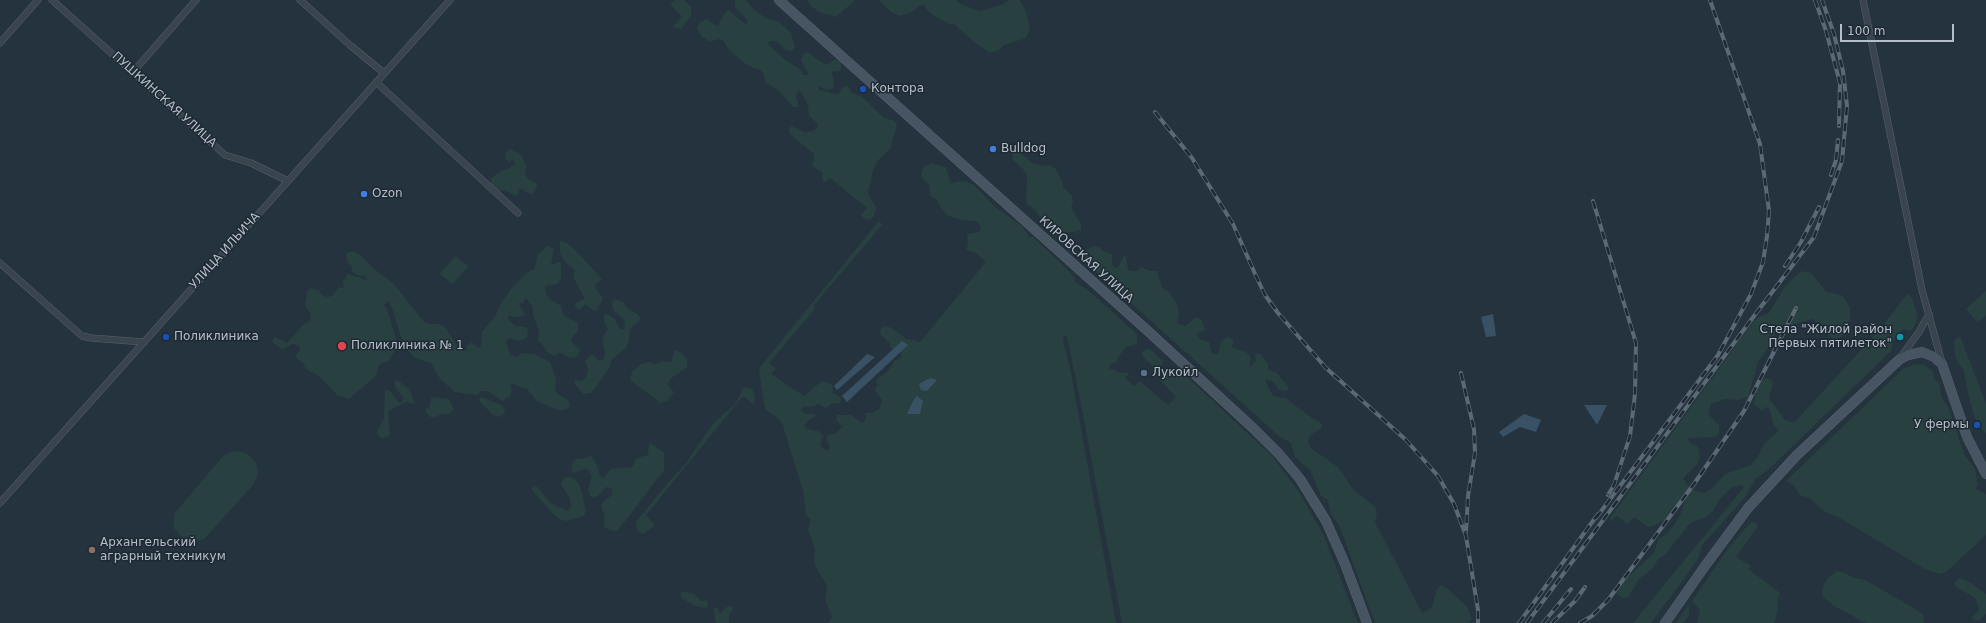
<!DOCTYPE html>
<meta charset="utf-8">
<style>
body{margin:0}
#map{position:relative;width:1986px;height:623px;overflow:hidden;background:#25333e;font-family:"DejaVu Sans",sans-serif}
canvas{display:block}
.scale{position:absolute;left:1840px;top:24px;width:114px;height:18px;box-sizing:border-box;border:2px solid #b5bfc9;border-top:0;padding-left:5px;font-size:12px;line-height:14px;white-space:nowrap;color:#b5bfc9;-webkit-text-stroke:3px #1e2933;paint-order:stroke}
</style>
<div id="map">
<canvas width="1986" height="623"></canvas>
<div class="scale">100 m</div>
</div>
<script>
const context = document.querySelector('canvas').getContext('2d');
context.lineJoin = 'round';
function fill(path, color) {
  context.fillStyle = color;
  context.fill(path, 'evenodd');
}
function poly(rows) {
  const path = new Path2D();
  for (const r of rows) {
    path.moveTo(r[0], r[1]);
    for (let i = 2; i < r.length; i += 2) path.lineTo(r[i], r[i + 1]);
  }
  return path;
}
function trace(path, color, width, dash) {
  context.strokeStyle = color;
  context.lineWidth = width;
  context.lineCap = dash ? 'butt' : 'round';
  context.setLineDash(dash || []);
  context.stroke(path);
}
function label(font, color, halo, rows, align = 'center') {
  context.font = font + ' "DejaVu Sans",sans-serif';
  context.lineWidth = 3;
  context.setLineDash([]);
  context.textBaseline = 'middle';
  context.strokeStyle = halo;
  context.fillStyle = color;
  for (const [text, x, y, turn = 0] of rows) {
    context.save();
    context.translate(x, y);
    context.rotate((+turn || 0) * Math.PI / 180);
    context.textAlign = isNaN(turn) ? turn : align;
    if (halo) context.strokeText(text, 0, 0);
    context.fillText(text, 0, 0);
    context.restore();
  }
}
fill(poly([
 [675,0,684,0,691,7,691,16,681,29,673,27,682,16,670,5],
 [735,0,746,0,754,10,766,18,779,22,791,33,795,47,792,51,786,50,776,41,770,41,768,44,784,59,801,70,803,75,809,75,801,60,804,54,807,52,826,65,834,60,840,61,841,63,841,68,839,71,833,71,832,74,834,82,833,88,827,90,818,86,819,90,836,94,839,93,842,87,847,86,852,93,861,96,883,117,894,121,897,125,890,149,878,160,873,170,868,193,876,208,874,216,869,220,863,218,861,215,867,208,830,178,825,182,822,179,823,173,812,166,814,161,814,154,790,134,789,128,792,126,804,132,813,131,818,127,818,124,809,116,808,105,802,93,799,91,796,96,799,107,793,107,778,90,766,83,762,71,747,65,736,56,727,47,724,41,718,39,710,42,701,36,697,27,700,22,706,19,718,26,724,14,728,10,747,25,747,19,735,7],
 [808,0,855,0,836,17,819,12,810,5],
 [879,0,956,0,962,5,981,11,1004,4,1009,0,1020,0,1026,12,1030,29,1026,38,1004,45,998,51,989,52,973,41,954,24,949,24,936,17,927,10,925,6,921,5,910,13,900,16,891,12],
 [1014,147,1031,162,1043,166,1049,165,1055,168,1062,180,1063,187,1072,196,1073,202,1071,208,1081,224,1081,230,1068,233,1049,227,1043,222,1036,211,1026,203,1027,175,1023,169,1013,160,1012,153],
 [511,149,521,155,527,166,525,172,527,178,538,184,533,195,521,189,519,190,519,193,516,196,504,190,498,191,491,185,491,179,496,174,515,165,514,161,512,160,509,162,505,158,506,151],
 [932,163,946,168,951,183,965,181,974,185,994,206,1023,227,1029,237,1033,237,1067,269,1075,279,1075,282,1089,291,1137,334,1137,344,1126,347,1118,357,1117,362,1110,364,1109,369,1113,369,1119,373,1129,373,1125,378,1134,386,1140,381,1168,405,1176,397,1159,379,1167,371,1175,369,1181,371,1273,457,1299,492,1323,534,1358,623,1122,623,1082,409,1067,337,1065,335,1063,338,1064,346,1070,368,1116,623,828,623,832,617,825,599,827,585,818,571,814,561,815,549,808,530,811,520,806,514,803,490,783,426,780,420,765,409,759,371,760,367,878,222,883,224,814,305,814,310,769,363,776,369,771,374,804,396,822,381,832,384,833,394,838,395,841,398,840,404,832,403,826,408,819,404,811,407,804,406,801,410,806,414,815,414,815,417,809,420,804,426,807,429,818,431,823,435,820,445,825,450,829,450,830,447,827,441,827,436,836,433,842,427,836,420,837,415,851,415,862,423,866,419,865,413,873,413,880,408,882,400,875,391,876,387,879,384,876,383,877,379,888,371,895,360,902,358,900,352,890,348,890,343,880,334,881,328,885,326,890,327,907,339,920,342,986,262,975,252,967,251,966,249,968,244,967,234,980,232,981,227,979,224,975,221,962,220,949,216,943,211,937,200,930,196,929,185,923,179,921,174,924,166],
 [560,241,567,243,577,252,600,277,602,280,596,283,595,287,603,298,597,311,594,311,585,304,580,310,574,307,577,302,585,299,573,277,575,270,565,262,560,252],
 [548,246,554,249,551,263,553,265,558,262,561,263,561,277,558,284,545,286,546,294,551,300,561,306,564,316,578,323,578,332,573,336,571,341,580,350,579,352,576,357,570,358,562,353,559,353,554,356,546,351,543,345,538,341,539,331,533,315,533,307,526,298,523,303,518,303,524,312,524,315,519,317,509,316,508,319,515,326,526,327,528,330,527,338,518,341,512,338,507,340,506,343,511,356,517,357,522,353,534,354,550,362,556,379,555,390,558,394,568,400,570,405,569,408,564,410,557,410,537,401,528,390,513,384,510,385,512,391,510,396,502,401,488,391,481,391,477,395,455,392,440,379,431,363,417,359,408,351,400,334,392,308,388,301,384,305,387,309,397,342,396,349,389,360,379,365,376,376,349,399,338,396,319,376,306,369,303,363,297,359,295,357,300,349,299,345,292,344,282,349,272,342,275,337,287,343,304,324,310,320,311,313,305,306,307,292,310,288,318,290,323,296,328,297,332,296,339,287,344,288,343,281,348,274,366,280,366,276,357,275,352,271,352,266,348,263,346,256,347,253,353,251,360,255,374,269,393,283,424,322,430,324,439,324,444,326,459,348,464,351,466,351,467,345,472,342,478,348,481,347,482,331,495,317,500,305,512,288,528,272,534,269,538,254],
 [1093,246,1099,247,1104,252,1112,254,1112,264,1115,268,1119,266,1124,255,1126,257,1128,269,1130,271,1137,271,1141,267,1150,271,1157,271,1163,289,1168,291,1177,304,1179,313,1177,323,1185,326,1195,318,1201,319,1205,330,1196,334,1201,340,1209,342,1212,354,1218,354,1221,341,1229,337,1234,341,1232,345,1233,348,1246,352,1250,356,1250,366,1256,361,1255,353,1260,354,1268,364,1268,370,1277,373,1288,387,1288,390,1283,391,1278,389,1276,385,1272,381,1266,379,1266,383,1273,396,1285,398,1312,418,1322,424,1322,428,1312,434,1309,438,1308,443,1311,448,1338,467,1353,489,1375,507,1377,512,1375,522,1422,613,1432,607,1437,589,1441,585,1448,589,1467,607,1472,619,1469,621,1470,623,1375,623,1339,525,1331,514,1328,500,1321,496,1310,470,1295,457,1291,443,1279,436,1092,268,1083,257,1085,250],
 [456,256,468,266,453,284,439,274],
 [1801,271,1811,273,1826,292,1841,295,1845,299,1850,308,1850,319,1844,334,1837,340,1833,340,1820,324,1812,319,1781,328,1776,331,1770,345,1758,362,1748,397,1738,400,1724,399,1711,404,1708,414,1719,425,1719,434,1715,437,1688,438,1690,443,1698,447,1700,457,1696,466,1683,478,1688,486,1696,491,1704,493,1712,488,1725,474,1751,465,1757,458,1765,443,1779,430,1774,426,1769,408,1765,407,1762,411,1754,404,1756,391,1763,379,1767,378,1772,380,1773,385,1769,395,1770,400,1785,420,1794,423,1881,328,1907,294,1912,298,1918,317,1914,327,1910,331,1903,329,1893,341,1891,351,1767,471,1756,478,1746,496,1703,544,1697,561,1651,623,1633,623,1744,487,1741,485,1731,488,1719,500,1713,511,1706,517,1690,523,1664,556,1659,558,1652,569,1640,578,1627,598,1622,598,1616,593,1619,585,1654,553,1658,540,1669,532,1681,514,1685,500,1676,507,1667,519,1653,526,1648,527,1634,517,1628,524,1617,516,1610,522,1610,518,1756,318,1769,313,1785,286],
 [1986,291,1986,316,1977,322,1966,309],
 [614,299,623,302,627,308,637,314,640,317,639,321,630,329,629,341,626,348,612,359,608,370,591,393,583,394,574,383,575,380,581,381,586,378,588,369,585,362,589,356,593,355,599,361,603,360,605,353,602,339,608,329,604,321,604,316,606,314,614,318,620,329,624,329,625,327,624,320,613,310,612,303],
 [1960,336,1986,404,1986,433,1983,431,1975,418,1969,397,1964,372,1955,356,1954,341],
 [1146,349,1150,349,1163,361,1161,367,1154,367,1142,356,1142,352],
 [675,350,680,352,687,359,687,366,686,368,670,379,668,386,674,392,667,401,661,403,631,381,630,377,633,371,641,364,648,362,656,364,662,361,671,362],
 [1916,364,1924,365,1932,370,1934,374,1934,379,1939,382,1942,399,1948,407,1965,456,1975,469,1978,485,1975,489,1986,494,1986,535,1946,572,1940,574,1925,569,1840,518,1824,511,1809,498,1800,495,1794,485,1786,481,1904,368],
 [395,380,400,382,409,389,415,404,406,402,388,411,390,435,382,439,376,433,384,419,385,389,390,391,399,403,402,403,403,401,403,397,395,387],
 [744,387,753,389,755,399,753,404,743,396,646,515,654,524,653,527,643,534,638,531,636,526,637,521,671,479,684,466,712,425,736,403],
 [431,397,449,399,453,408,453,411,448,414,441,414,433,418,429,416,425,410,430,406],
 [481,397,501,405,505,409,504,414,499,417,493,415,481,403,479,399],
 [651,443,664,453,664,470,619,529,616,531,610,530,604,526,605,516,601,506,604,501,612,495,612,488,606,487,598,496,593,497,590,496,588,489,592,477,590,473,586,468,574,473,572,470,572,463,577,458,582,459,591,456,599,469,598,474,603,478,611,469,632,467,637,458,648,455,649,445],
 [238,451,247,454,256,462,258,473,254,484,204,539,192,542,183,539,174,528,174,514,223,456,231,452],
 [569,477,574,479,580,485,586,511,584,516,566,521,559,519,552,513,532,490,533,486,538,487,550,503,568,511,571,505,570,499,561,484,563,478],
 [1751,522,1757,523,1757,528,1736,557,1751,566,1748,569,1780,593,1777,601,1778,610,1774,623,1697,623,1700,610,1692,601,1727,550],
 [1837,571,1842,572,1855,578,1865,580,1914,608,1923,614,1924,623,1866,623,1834,606,1823,597,1822,591,1827,579],
 [1960,578,1971,583,1986,594,1986,614,1978,621,1974,620,1972,617,1978,612,1979,608,1975,598,1956,587,1955,582],
 [683,592,693,593,701,601,707,600,708,607,704,608,693,605,682,598,681,594],
 [1689,604,1689,614,1687,619,1682,623,1676,623],
 [731,606,733,608,729,616,729,623,716,623,713,611,714,608,718,608,719,612,721,613,726,607]
]), '#284140');
fill(poly([
 [1493,314,1496,336,1486,337,1481,317],
 [902,341,908,345,847,402,842,396],
 [867,354,875,357,837,390,834,386],
 [930,378,937,380,927,391,921,390,919,384],
 [917,396,923,401,920,414,907,414,913,401],
 [1584,405,1607,405,1597,425],
 [1524,414,1541,420,1536,432,1520,427,1503,437,1499,432]
]), '#395165');
const minor = poly([
 [52,0,225,155,251,163,288,181],
 [300,0,351,46,384,73],
 [1863,0,1922,290,1942,363],
 [0,43,38,0],
 [133,72,196,0],
 [376,82,518,213],
 [0,263,82,336,91,338,144,342],
 [1900,358,1919,332,1929,314],
 [0,503,450,0]
]);
const secondary = poly([
 [779,0,1149,332,1254,429,1279,454,1300,479,1326,521,1345,564,1367,623],
 [1665,623,1705,566,1748,508,1773,481,1797,455,1900,359,1908,355,1922,352,1934,357,1942,364,1967,437,1986,474]
]);
trace(minor, '#57626c', 7);
trace(secondary, '#57626c', 10);
trace(minor, '#39444e', 6);
trace(secondary, '#475461', 9);
const rail = poly([
 [1815,0,1826,31,1840,83,1839,126],
 [1155,112,1192,158,1233,224,1256,276,1265,295,1278,313,1326,368,1406,440,1438,476,1454,504,1466,536,1478,610,1478,623],
 [1831,175,1836,160,1838,140],
 [1593,201,1636,343,1635,394,1630,436,1614,485,1608,495],
 [1785,266,1801,242,1819,207],
 [1461,373,1474,429,1475,453,1468,496,1466,532],
 [1596,518,1718,355,1751,294,1763,262,1767,236,1769,211,1760,144,1710,0],
 [1519,623,1598,514],
 [1527,623,1754,316,1814,237,1842,161,1847,106,1843,71,1834,34,1822,0],
 [1543,623,1571,589],
 [1552,623,1575,601,1585,587],
 [1580,623,1592,616,1608,600,1694,484,1744,411,1796,308]
]);
trace(rail, '#5b6975', 4);
trace(rail, '#1e2933', 2.5, [8]);
for (const [x, y, r, color] of [
 [863,89,4,"#1a4fb4"],
 [993,149,4,"#3f7fe0"],
 [364,194,4,"#3f7fe0"],
 [166,337,4,"#1a4fb4"],
 [1900,337,4,"#0f9aa8"],
 [342,346,5,"#e0444e"],
 [1144,373,4,"#5c6f8a"],
 [1977,425,4,"#1a4fb4"],
 [92,550,4,"#8d6e63"]
]) {
  const dot = new Path2D();
  dot.arc(x, y, r, 0, 2 * Math.PI);
  context.fillStyle = color;
  context.fill(dot);
  trace(dot, '#1e2933', 1.5);
}
label('12px', '#b5bfc9', '#1e2933', [
 ["Контора",871,89],
 ["Bulldog",1001,149],
 ["Ozon",372,194],
 ["Стела \"Жилой район",1892,330,"right"],
 ["Первых пятилеток\"",1892,344,"right"],
 ["Поликлиника",174,337],
 ["Поликлиника № 1",351,346],
 ["Лукойл",1152,373],
 ["У фермы",1969,425,"right"],
 ["Архангельский",100,543],
 ["аграрный техникум",100,557]
], 'left');
label('12px', '#b5bfc9', '#1e2933', [
 ["ПУШКИНСКАЯ УЛИЦА",164,100,42],
 ["УЛИЦА ИЛЬИЧА",225,251,-48],
 ["КИРОВСКАЯ УЛИЦА",1086,260,42]
]);
</script>
